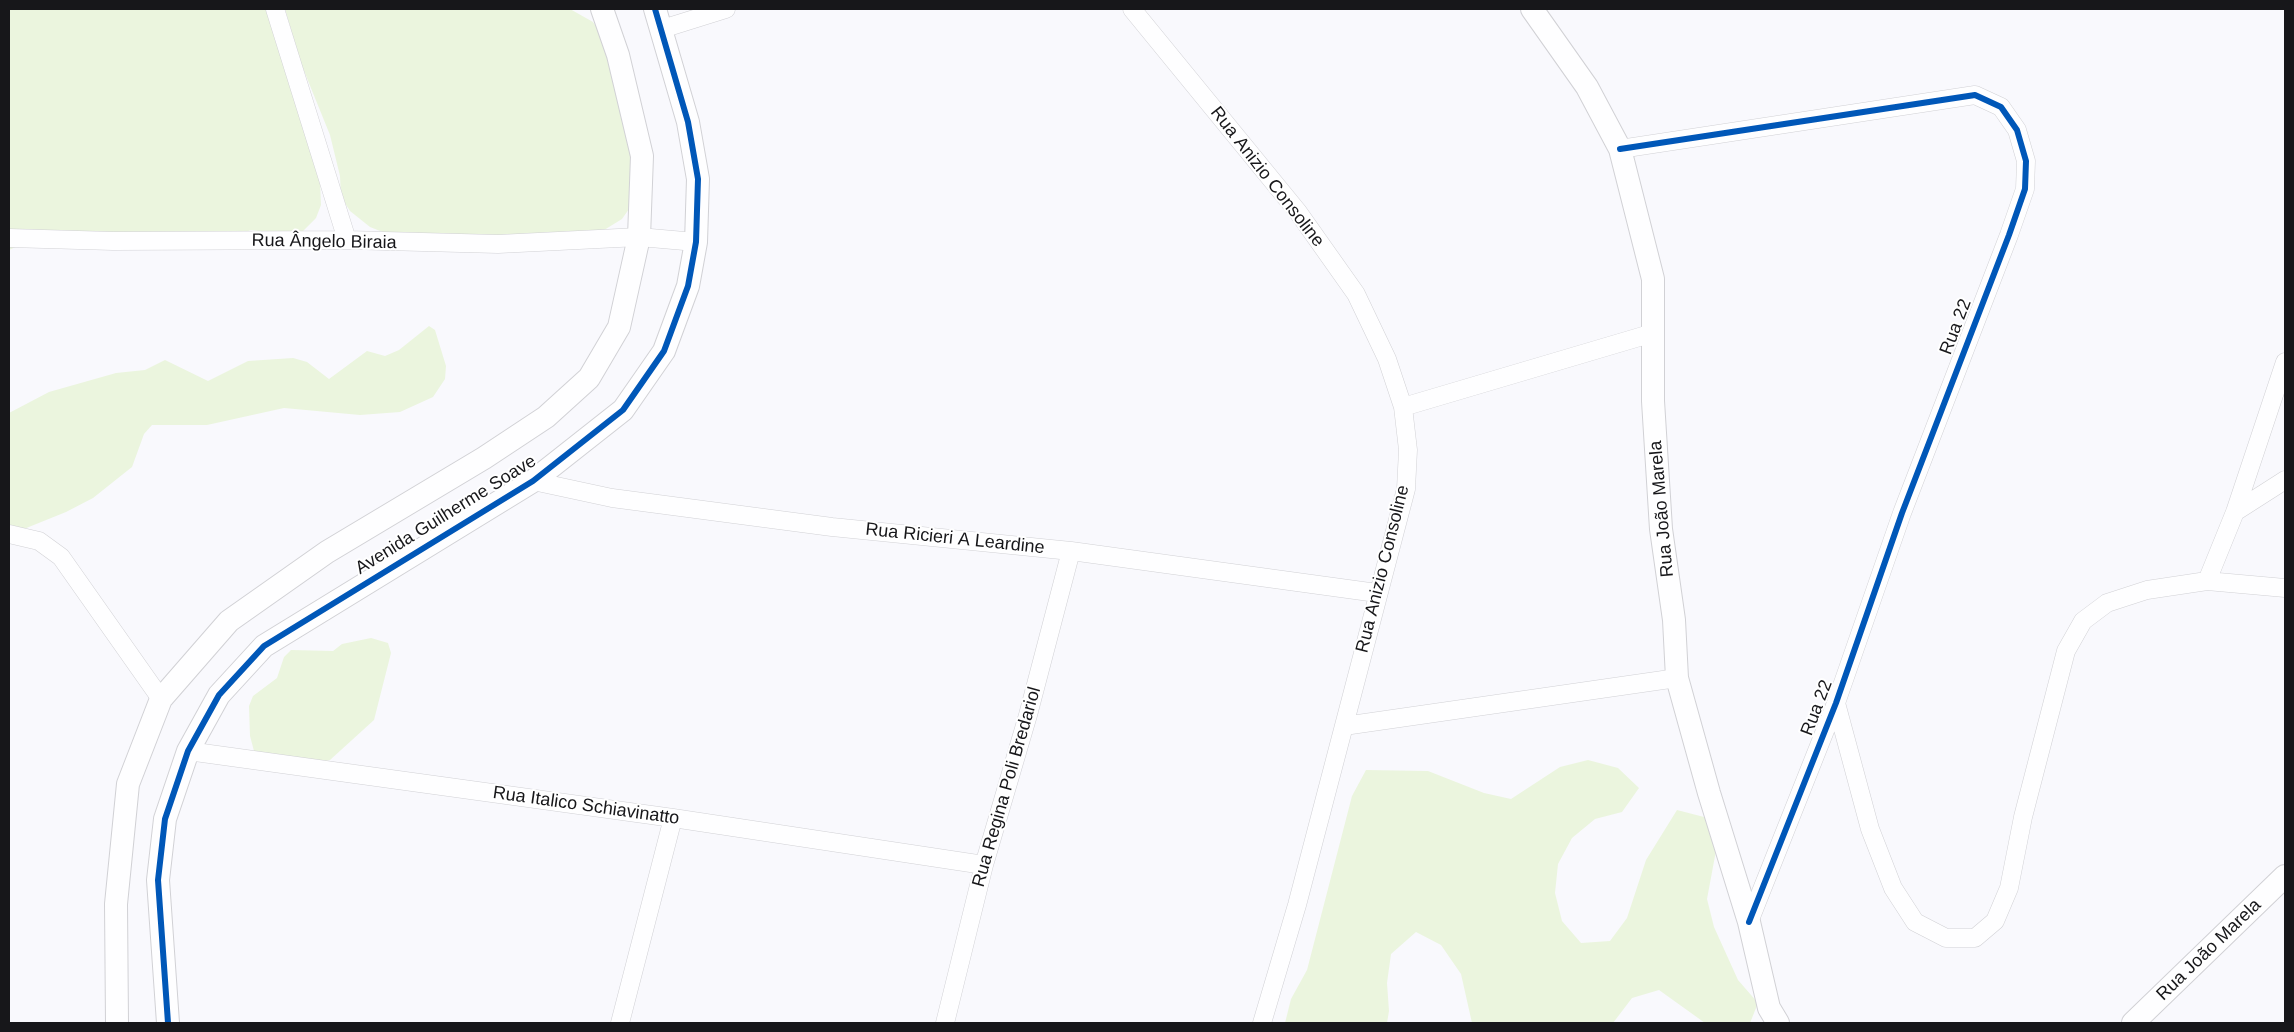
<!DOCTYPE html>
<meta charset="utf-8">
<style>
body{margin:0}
#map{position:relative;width:2294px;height:1032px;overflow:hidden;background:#f9f9fd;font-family:Helvetica,sans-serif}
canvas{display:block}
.frame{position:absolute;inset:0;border:10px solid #17171a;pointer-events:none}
</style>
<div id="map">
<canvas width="2294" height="1032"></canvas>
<div class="frame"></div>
</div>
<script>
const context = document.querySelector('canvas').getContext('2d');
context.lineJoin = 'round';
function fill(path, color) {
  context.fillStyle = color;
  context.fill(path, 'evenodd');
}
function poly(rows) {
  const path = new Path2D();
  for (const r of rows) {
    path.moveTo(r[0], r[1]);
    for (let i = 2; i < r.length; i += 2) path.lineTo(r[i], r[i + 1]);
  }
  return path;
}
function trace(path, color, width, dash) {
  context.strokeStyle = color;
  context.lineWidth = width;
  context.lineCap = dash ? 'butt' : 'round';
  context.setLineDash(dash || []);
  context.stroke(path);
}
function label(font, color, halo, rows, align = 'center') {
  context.font = font + ' Helvetica,sans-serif';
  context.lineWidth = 4;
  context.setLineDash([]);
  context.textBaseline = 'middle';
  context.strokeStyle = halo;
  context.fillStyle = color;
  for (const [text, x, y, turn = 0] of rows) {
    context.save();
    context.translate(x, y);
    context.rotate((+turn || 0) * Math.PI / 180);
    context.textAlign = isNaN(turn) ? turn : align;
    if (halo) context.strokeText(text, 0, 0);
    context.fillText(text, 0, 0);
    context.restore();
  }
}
fill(poly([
 [9,9,268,9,319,158,321,205,316,218,303,231,290,235,251,230,222,241,33,239,9,250],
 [285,9,570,9,593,22,613,51,626,82,636,199,622,219,596,235,413,244,370,227,350,211,341,197,340,176,330,135,300,61],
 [429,326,435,330,446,366,445,379,433,397,400,412,360,415,284,408,207,425,152,425,144,434,132,467,93,498,66,512,9,535,9,413,49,392,116,373,145,370,165,360,208,381,248,361,293,358,307,362,329,379,367,351,385,356,399,350],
 [371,638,388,643,391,653,374,720,330,760,286,770,264,763,254,751,250,736,249,706,253,696,277,678,284,657,291,650,333,651,342,644],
 [1588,760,1618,768,1639,788,1622,812,1595,819,1572,838,1558,864,1555,893,1562,921,1581,943,1610,941,1627,918,1646,860,1677,810,1704,817,1718,840,1707,899,1714,927,1738,980,1758,1003,1750,1023,1705,1023,1659,990,1632,998,1613,1023,1472,1023,1461,974,1441,945,1416,932,1391,954,1387,983,1389,1011,1387,1023,1285,1023,1291,999,1307,970,1352,796,1366,770,1428,771,1484,793,1511,799,1560,767]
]), '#ebf5de');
const minor = poly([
 [275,9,347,240],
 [1132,9,1298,212,1356,294,1387,359,1403,407,1408,450,1406,489,1297,905,1262,1023],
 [662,29,726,9],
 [1620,149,1975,95,2001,107,2017,130,2026,161,2025,189,2009,235,1902,513,1836,703,1749,922],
 [9,238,113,241,347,240,498,244,639,237,696,242],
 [1403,407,1653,333],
 [533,481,612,498,832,527,1071,551,1377,593],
 [2235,512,2285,480],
 [9,534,39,541,61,557,161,699],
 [2207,581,2235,512,2285,362],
 [1836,703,1870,829,1893,888,1915,922,1946,938,1975,938,1995,921,2009,888,2023,817,2066,651,2083,621,2107,603,2147,590,2207,581,2285,588],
 [1344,726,1677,678],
 [188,751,673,818,984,865],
 [620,1023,673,818],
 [945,1023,984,865,1028,715,1071,551]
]);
const tertiary = poly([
 [1532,9,1587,87,1620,149,1653,279,1653,401,1661,529,1674,620,1677,678,1709,793,1749,922,1769,1008,1778,1023],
 [117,1023,116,904,128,784,161,699,229,621,327,552,484,458,546,417,589,378,619,327,639,237,642,156,618,55,602,9],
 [168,1023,158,880,165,819,188,751,219,695,264,646,533,481,623,410,664,351,688,286,696,242,698,179,688,122,655,9],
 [2133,1023,2285,876]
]);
trace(minor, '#d1d1d5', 19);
trace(tertiary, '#d1d1d5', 24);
trace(minor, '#fefeff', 18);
trace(tertiary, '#fefeff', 22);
trace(poly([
 [1620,149,1975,95,2001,107,2017,130,2026,161,2025,189,2009,235,1902,513,1836,703,1749,922],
 [168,1023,158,880,165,819,188,751,219,695,264,646,533,481,623,410,664,351,688,286,696,242,698,179,688,122,655,9]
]), '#0057b8', 6);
label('18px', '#17171a', '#fff', [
 ["Rua Anizio Consoline",1267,177,52],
 ["Rua Ângelo Biraia",324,242,1],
 ["Rua 22",1956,327,-69],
 ["Rua João Marela",1662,509,-95],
 ["Avenida Guilherme Soave",446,515,-32],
 ["Rua Ricieri A Leardine",955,539,6],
 ["Rua Anizio Consoline",1383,569,-76],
 ["Rua 22",1817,708,-69],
 ["Rua Regina Poli Bredariol",1007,787,-74],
 ["Rua Italico Schiavinatto",586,806,8],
 ["Rua João Marela",2209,950,-44]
]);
</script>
